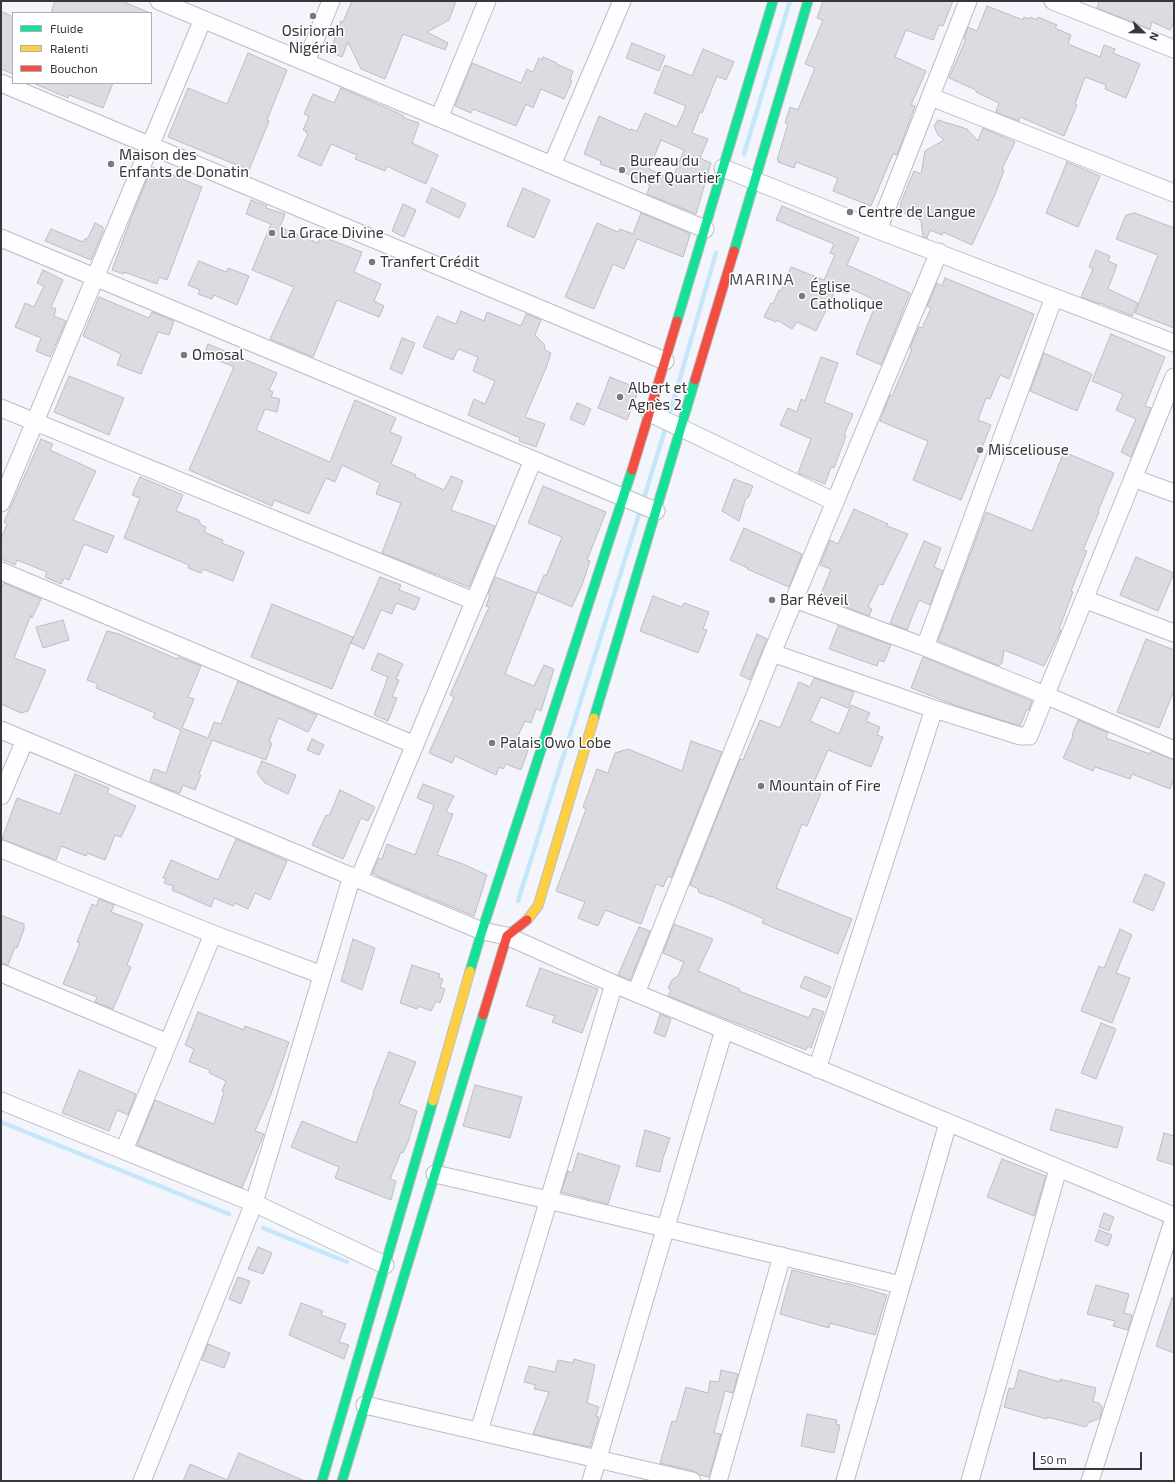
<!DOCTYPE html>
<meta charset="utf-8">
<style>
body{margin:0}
#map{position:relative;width:1175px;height:1482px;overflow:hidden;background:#f4f5fc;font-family:"Exo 2",sans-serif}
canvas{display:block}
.frame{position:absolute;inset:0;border:2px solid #35373b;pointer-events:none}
.legend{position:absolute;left:12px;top:12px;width:140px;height:72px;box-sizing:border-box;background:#fff;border:1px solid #aeafb1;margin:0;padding:5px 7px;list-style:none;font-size:12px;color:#35373b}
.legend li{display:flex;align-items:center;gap:8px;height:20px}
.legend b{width:20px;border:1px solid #aeafb1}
.north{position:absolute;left:1123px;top:12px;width:40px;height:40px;-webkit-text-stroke:3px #fff;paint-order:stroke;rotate:112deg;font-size:11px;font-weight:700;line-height:16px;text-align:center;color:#35373b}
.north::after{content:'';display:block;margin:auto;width:14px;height:18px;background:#35373b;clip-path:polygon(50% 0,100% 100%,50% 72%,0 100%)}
.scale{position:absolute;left:1033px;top:1452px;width:109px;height:18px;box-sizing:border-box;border:2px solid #35373b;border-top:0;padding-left:5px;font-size:12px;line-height:14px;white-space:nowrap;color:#35373b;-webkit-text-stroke:3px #fff;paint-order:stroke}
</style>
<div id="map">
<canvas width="1175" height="1482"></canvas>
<div class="frame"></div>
<ul class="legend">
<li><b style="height:5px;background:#16e098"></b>Fluide</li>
<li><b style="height:5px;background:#ffcf43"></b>Ralenti</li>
<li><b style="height:5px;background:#f24e42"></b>Bouchon</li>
</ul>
<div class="north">N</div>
<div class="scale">50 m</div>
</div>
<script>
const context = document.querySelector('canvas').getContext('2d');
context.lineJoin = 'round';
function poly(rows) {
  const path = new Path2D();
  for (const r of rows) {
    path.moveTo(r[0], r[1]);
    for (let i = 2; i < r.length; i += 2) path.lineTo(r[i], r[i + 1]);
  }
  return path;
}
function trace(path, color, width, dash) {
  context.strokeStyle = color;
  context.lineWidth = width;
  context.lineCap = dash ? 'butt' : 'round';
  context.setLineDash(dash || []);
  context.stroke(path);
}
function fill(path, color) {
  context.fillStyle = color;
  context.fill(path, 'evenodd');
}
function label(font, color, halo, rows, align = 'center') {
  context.font = font + ' "Exo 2",sans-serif';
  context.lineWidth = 3;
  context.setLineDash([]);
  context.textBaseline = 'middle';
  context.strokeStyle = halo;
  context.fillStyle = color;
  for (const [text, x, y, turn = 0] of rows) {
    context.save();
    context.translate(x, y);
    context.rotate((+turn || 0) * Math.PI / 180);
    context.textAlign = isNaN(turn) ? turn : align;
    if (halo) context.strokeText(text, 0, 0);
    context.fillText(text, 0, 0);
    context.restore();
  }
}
trace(poly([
 [744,154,790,1],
 [643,501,668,420,716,253],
 [518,901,641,508],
 [1,1122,229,1214],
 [263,1228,347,1262]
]), '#c6e6fc', 4.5);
const building = poly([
 [55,1,122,1,150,13,51,13,55,1],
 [352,1,456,1,449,20,427,32,448,43,445,50,403,34,385,79,361,69,348,42,342,57,330,52,341,21,343,22,352,1],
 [823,1,953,1,943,26,939,25,933,40,906,30,895,57,926,71,911,105,915,106,897,155,893,154,871,206,833,191,838,178,796,162,794,168,778,162,779,160,777,160,788,124,785,123,790,107,798,110,815,68,805,64,823,20,817,18,823,1],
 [1099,1,1174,1,1174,22,1170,30,1152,22,1150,29,1097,8,1099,1],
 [987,6,1023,20,1024,17,1029,19,1030,17,1037,20,1038,17,1057,25,1055,28,1071,35,1068,44,1100,57,1104,45,1115,49,1113,53,1140,64,1126,98,1105,89,1106,85,1085,77,1075,104,1077,105,1064,136,1020,117,1019,121,996,112,999,103,976,92,976,90,949,78,966,39,964,38,968,27,977,31,987,6],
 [1,11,13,17,13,74,1,69,1,11],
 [632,43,665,56,659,71,626,58,632,43],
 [703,49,734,62,726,80,717,76,702,113,700,112,692,133,708,139,700,158,711,163,696,214,647,194,650,185,625,173,600,164,601,161,584,154,599,116,630,130,631,129,637,131,645,113,677,127,686,106,654,93,665,65,692,76,703,49],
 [661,140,684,150,672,180,649,169,661,140],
 [248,53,287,70,267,120,269,121,249,170,168,137,188,88,227,104,248,53],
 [543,57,557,63,556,64,573,71,570,80,572,81,564,99,541,89,533,108,526,104,516,126,473,109,471,113,455,106,472,63,521,83,527,69,533,72,539,58,542,60,543,57],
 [33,83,113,83,103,108,69,95,68,98,33,83],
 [341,88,396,112,404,116,404,118,419,123,412,143,438,155,426,184,401,173,387,166,385,171,355,159,357,155,331,144,321,166,298,156,308,134,306,133,307,131,303,130,309,116,304,114,313,94,334,103,341,88],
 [938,120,967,129,978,141,983,128,1015,142,1002,169,1004,170,996,192,972,245,943,232,942,235,930,230,927,238,923,237,921,220,906,215,900,207,901,202,914,171,921,174,925,151,944,140,938,135,934,126,938,120],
 [1067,162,1100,176,1078,227,1046,213,1067,162],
 [152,167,202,187,167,280,159,277,157,284,124,272,124,274,112,270,132,216,152,167],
 [432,188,466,204,459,218,426,202,432,188],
 [523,188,550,200,534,238,507,226,523,188],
 [251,200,267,206,266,208,285,214,280,227,318,243,321,236,362,252,354,272,381,284,374,301,384,306,379,317,337,300,313,357,270,339,294,287,252,270,271,224,246,214,251,200],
 [403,204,416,210,404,237,392,231,403,204],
 [782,206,859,238,847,265,910,293,881,365,856,354,877,301,849,288,847,294,836,289,816,331,797,322,792,329,777,320,776,322,764,317,771,303,773,304,779,290,781,291,791,267,824,280,835,255,830,253,834,244,776,220,782,206],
 [641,213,689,233,690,235,683,257,637,239,624,269,613,264,594,309,565,297,597,223,618,232,620,229,633,234,641,213],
 [1135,213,1174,228,1174,328,1135,313,1158,255,1116,239,1126,215,1135,213],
 [95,223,103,227,103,231,91,260,45,241,51,229,83,242,85,239,88,238,95,223],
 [1096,250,1110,256,1108,261,1117,265,1108,289,1138,303,1132,316,1100,303,1100,304,1081,297,1093,269,1089,267,1096,250],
 [199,261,226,272,228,268,249,276,237,305,214,295,212,299,198,294,200,290,188,285,199,261],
 [43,270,63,280,51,307,56,309,54,316,66,321,50,357,36,351,41,338,15,327,25,303,34,307,44,286,37,283,43,270],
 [945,278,1034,314,1009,379,1000,375,990,399,986,398,978,420,991,425,961,500,913,480,928,441,880,421,890,395,892,396,912,349,910,348,919,327,922,328,931,308,927,306,937,283,942,286,945,278],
 [99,297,149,318,152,312,174,321,169,335,158,332,141,374,117,365,121,354,83,336,99,297],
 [461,311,484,321,487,312,521,326,526,314,541,320,535,335,544,344,545,350,551,353,546,368,525,417,545,424,536,447,519,441,520,438,468,415,474,399,485,404,495,381,473,371,478,357,458,349,453,360,423,347,437,316,456,324,461,311],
 [1111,334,1165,357,1145,406,1151,408,1131,457,1121,452,1136,419,1116,410,1123,394,1092,381,1111,334],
 [402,338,415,343,402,374,390,369,402,338],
 [208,344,277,373,269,390,273,392,271,397,280,399,277,412,265,409,256,430,330,462,355,400,396,418,390,432,402,437,391,464,416,475,415,477,444,490,451,476,463,481,451,510,495,526,469,587,382,553,401,503,376,494,380,483,342,465,335,482,326,478,309,514,274,500,272,506,189,470,234,367,204,355,208,344],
 [1044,353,1092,374,1077,411,1030,391,1044,353],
 [821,357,838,363,824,402,853,414,844,435,846,436,834,468,831,467,825,484,798,473,811,439,780,425,788,408,797,412,801,399,805,401,821,357],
 [69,376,124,398,109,435,54,412,69,376],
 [610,377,639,389,627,420,598,408,610,377],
 [577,403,591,409,584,425,570,419,577,403],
 [41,439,53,444,50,450,96,471,73,520,114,536,107,553,84,544,69,580,64,578,61,584,45,577,47,572,17,560,15,565,1,559,1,539,7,524,4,522,41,439],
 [1064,452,1114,473,1098,511,1099,512,1083,550,1087,551,1071,591,1073,592,1059,629,1061,630,1044,666,1004,650,1002,663,999,666,938,641,986,512,1032,531,1064,452],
 [140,477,183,495,176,511,199,520,201,525,206,527,204,532,223,540,222,543,244,552,233,581,203,569,201,573,188,568,189,565,124,538,140,498,132,495,140,477],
 [734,479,753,486,748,498,746,498,739,521,722,511,734,479],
 [543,486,606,512,587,560,590,561,582,585,572,607,537,592,544,575,546,576,562,537,528,523,543,486],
 [854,509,888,524,887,526,908,534,883,585,879,584,868,607,872,609,869,616,846,607,846,605,821,594,831,569,820,565,830,540,838,544,854,509],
 [744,528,802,554,789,587,747,569,748,568,730,560,744,528],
 [924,541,941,548,934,567,943,571,930,605,919,600,907,630,890,623,924,541],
 [1136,557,1174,573,1158,611,1120,595,1136,557],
 [380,577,401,585,399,590,420,598,415,610,396,603,392,614,381,610,364,649,351,643,380,577],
 [495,577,537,593,505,674,534,686,544,665,554,669,541,711,536,709,531,723,525,721,514,744,528,750,521,770,506,764,503,769,499,767,496,775,455,756,452,763,429,753,454,697,450,695,489,607,486,606,490,595,488,594,495,577],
 [4,583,41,599,32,618,31,615,14,658,46,670,28,711,21,713,1,704,1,589,4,583],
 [653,596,682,607,684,603,709,612,703,629,707,630,698,653,640,631,653,596],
 [272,604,353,637,332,689,251,657,272,604],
 [63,620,69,640,43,648,36,627,63,620],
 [838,626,891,645,884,662,879,660,877,666,829,649,838,626],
 [107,631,119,634,177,659,178,657,201,666,188,697,194,699,182,728,208,738,214,722,221,724,238,681,317,715,308,732,278,718,269,742,272,743,266,760,212,740,199,774,201,775,195,790,183,785,180,793,170,790,150,781,154,769,166,773,181,730,153,718,155,713,96,688,98,684,87,680,107,631],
 [757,634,767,639,750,680,740,675,757,634],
 [1146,639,1174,650,1174,690,1159,728,1117,712,1146,639],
 [378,653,403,664,396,679,399,680,392,697,397,698,388,721,374,715,388,677,371,670,378,653],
 [923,657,1032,701,1029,710,1027,709,1020,726,957,706,911,688,923,657],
 [814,678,854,692,848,708,821,697,810,721,839,734,851,705,870,713,866,721,880,727,877,735,883,737,871,767,828,750,811,789,821,793,807,826,802,824,776,888,852,919,838,954,762,923,764,919,711,896,711,897,698,892,699,889,690,885,740,759,743,760,760,720,780,728,799,682,810,687,814,678],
 [1078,720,1108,733,1106,738,1150,754,1152,751,1174,760,1174,780,1170,789,1132,774,1130,779,1095,767,1093,771,1063,758,1073,736,1072,735,1078,720],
 [312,739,324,745,319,755,307,750,312,739],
 [691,741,722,752,671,878,668,876,663,887,656,884,641,924,605,910,598,926,578,918,585,902,556,891,586,809,583,807,597,769,608,773,615,753,628,749,682,771,691,741],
 [262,761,296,775,288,794,265,783,257,773,262,761],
 [75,774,109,788,107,793,136,806,121,837,115,835,105,860,87,853,86,856,61,846,56,860,2,839,17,798,60,814,75,774],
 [423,784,454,796,446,812,453,814,437,855,463,864,487,875,474,916,377,876,377,875,372,873,379,858,382,859,387,844,415,855,434,805,417,798,423,784],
 [340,790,375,807,368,821,361,818,343,859,312,845,326,815,329,816,340,790],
 [236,839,287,861,270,900,255,893,248,909,235,903,233,906,214,898,211,907,172,890,173,886,164,883,166,879,163,878,171,860,218,880,236,839],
 [1145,874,1165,883,1153,911,1133,902,1145,874],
 [99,899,114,905,111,912,143,924,127,965,131,967,113,1009,95,1002,97,997,63,984,80,943,77,942,92,904,96,906,99,899],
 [1,915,24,924,24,929,17,948,15,947,8,965,1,963,1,915],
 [674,924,713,939,698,971,740,989,739,991,809,1018,813,1008,824,1012,811,1048,808,1046,806,1050,726,1019,668,996,671,990,668,988,672,980,678,976,684,962,663,953,674,924],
 [639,927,650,931,630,980,618,975,639,927],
 [1120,929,1132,935,1116,973,1130,978,1112,1023,1081,1011,1099,966,1104,968,1120,929],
 [353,939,375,948,362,990,341,981,353,939],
 [412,965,440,974,439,978,443,979,440,987,445,989,440,1003,436,1001,431,1011,418,1006,417,1009,400,1003,412,965],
 [540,968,598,989,582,1033,552,1022,555,1016,526,1006,540,968],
 [805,976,831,987,826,998,800,987,805,976],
 [198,1012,244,1030,245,1026,289,1042,271,1094,255,1131,264,1134,242,1188,137,1145,155,1100,214,1124,224,1092,222,1091,226,1081,209,1073,210,1070,189,1062,194,1049,185,1045,198,1012],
 [660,1014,671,1019,665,1037,654,1033,660,1014],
 [1101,1023,1116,1029,1096,1079,1081,1073,1101,1023],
 [389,1052,416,1062,399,1104,417,1111,408,1142,403,1153,401,1152,390,1179,396,1181,391,1200,335,1178,339,1167,291,1147,302,1121,356,1143,374,1093,373,1093,389,1052],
 [79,1070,136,1094,128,1115,117,1110,109,1131,62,1113,79,1070],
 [475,1085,522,1097,510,1138,463,1126,475,1085],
 [1056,1109,1123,1127,1117,1148,1050,1130,1056,1109],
 [645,1130,670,1138,663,1158,660,1172,636,1166,645,1130],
 [1164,1133,1174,1136,1174,1165,1157,1160,1164,1133],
 [578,1153,620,1166,608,1204,561,1192,568,1171,572,1173,578,1153],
 [1002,1159,1046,1176,1034,1216,987,1197,1002,1159],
 [1104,1213,1114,1217,1109,1231,1099,1227,1104,1213],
 [1099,1230,1112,1235,1108,1246,1095,1241,1099,1230],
 [258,1247,272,1253,263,1274,248,1269,258,1247],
 [792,1270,846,1284,846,1283,887,1295,875,1335,830,1323,829,1328,780,1314,792,1270],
 [238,1277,250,1281,241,1304,229,1299,238,1277],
 [1096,1285,1129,1294,1124,1313,1132,1315,1128,1330,1113,1326,1115,1321,1087,1314,1096,1285],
 [1172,1298,1174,1299,1174,1353,1156,1346,1172,1298],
 [301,1303,323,1311,321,1315,346,1324,339,1342,349,1345,344,1359,289,1335,301,1303],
 [208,1344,230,1353,224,1368,202,1360,208,1344],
 [574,1359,595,1365,587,1403,599,1407,596,1416,599,1417,590,1447,533,1434,549,1392,534,1389,536,1385,524,1382,529,1366,555,1372,558,1360,573,1363,574,1359],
 [721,1370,738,1374,733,1393,725,1391,714,1433,721,1434,709,1477,700,1475,694,1471,660,1463,672,1421,676,1422,686,1387,708,1393,710,1381,719,1382,721,1370],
 [1019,1370,1060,1382,1060,1379,1096,1388,1093,1401,1100,1404,1102,1407,1100,1418,1088,1423,1086,1427,1047,1417,1047,1419,1004,1407,1009,1388,1014,1389,1019,1370],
 [807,1414,837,1420,836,1424,840,1425,834,1453,801,1446,807,1414],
 [239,1453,305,1481,183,1481,190,1464,227,1480,239,1453]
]);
fill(building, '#dbdce1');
trace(building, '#bcbdc2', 1);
const street = poly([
 [159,1,705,229],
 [1053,1,1174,49],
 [306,62,331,1],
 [1,83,665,361],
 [931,97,1174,193],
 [439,118,487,1],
 [552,165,622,1],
 [723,168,878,230,1174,343],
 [878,230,968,1],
 [1,238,656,511],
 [1,408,474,601],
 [650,413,835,502],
 [1133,478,1174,493],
 [1,503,203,19],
 [1,571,415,745],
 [795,599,925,647,1045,695,1174,750],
 [1084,599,1174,633],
 [925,647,1054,297],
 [772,653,934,709,1020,736,1029,736,1174,377],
 [1,730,482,931,507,936,614,984,1174,1216],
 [1,796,25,740],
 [1,849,213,934,322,975],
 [359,879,533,460],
 [1,973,168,1043],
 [636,993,772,653,939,252],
 [817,1069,934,709],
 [1,1101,254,1203,385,1265],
 [124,1150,213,934],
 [435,1174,548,1200,901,1285],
 [365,1405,692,1481],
 [479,1431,614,984],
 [142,1481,254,1203,352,876],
 [591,1481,724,1030],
 [718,1481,782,1256],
 [845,1481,948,1123],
 [970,1481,1058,1169],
 [1090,1481,1174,1218]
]);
const fast = poly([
 [734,251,808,1],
 [677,321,773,1],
 [594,718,695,380],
 [470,971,482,931,632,470],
 [322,1481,433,1101],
 [342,1481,483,1015]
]);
const slow = poly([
 [527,920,538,906,594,718],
 [433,1101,470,971]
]);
const jam = poly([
 [695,380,734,251],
 [632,470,677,321],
 [483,1015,507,936,527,920]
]);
trace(street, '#bcbdc2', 19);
trace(fast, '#bcbdc2', 11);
trace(slow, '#bcbdc2', 11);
trace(jam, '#bcbdc2', 11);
trace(street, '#fdfeff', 17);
trace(fast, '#16e098', 9);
trace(slow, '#ffcf43', 9);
trace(jam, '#f24e42', 9);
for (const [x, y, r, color] of [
 [313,16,4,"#787a7f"],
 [111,164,4,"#787a7f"],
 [622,170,4,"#787a7f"],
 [850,212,4,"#787a7f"],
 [272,233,4,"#787a7f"],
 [372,262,4,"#787a7f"],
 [802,296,4,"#787a7f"],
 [184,355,4,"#787a7f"],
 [620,397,4,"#787a7f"],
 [980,450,4,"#787a7f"],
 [772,600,4,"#787a7f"],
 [492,743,4,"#787a7f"],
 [761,786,4,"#787a7f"]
]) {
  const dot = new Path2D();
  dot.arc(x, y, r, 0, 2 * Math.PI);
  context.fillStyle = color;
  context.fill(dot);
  trace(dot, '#fff', 1.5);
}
label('15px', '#35373b', '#fff', [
 ["Osiriorah",313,31,"center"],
 ["Nigéria",313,48,"center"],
 ["Maison des",119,155],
 ["Enfants de Donatin",119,172],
 ["Bureau du",630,161],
 ["Chef Quartier",630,178],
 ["Centre de Langue",858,212],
 ["La Grace Divine",280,233],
 ["Tranfert Crédit",380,262],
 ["Église",810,287],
 ["Catholique",810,304],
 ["Omosal",192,355],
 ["Albert et",628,388],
 ["Agnès 2",628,405],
 ["Misceliouse",988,450],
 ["Bar Réveil",780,600],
 ["Palais Owo Lobe",500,743],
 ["Mountain of Fire",769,786]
], 'left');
context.letterSpacing = '1px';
label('16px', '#4d5059', '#fff', [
 ["MARINA",762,280]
]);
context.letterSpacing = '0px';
</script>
